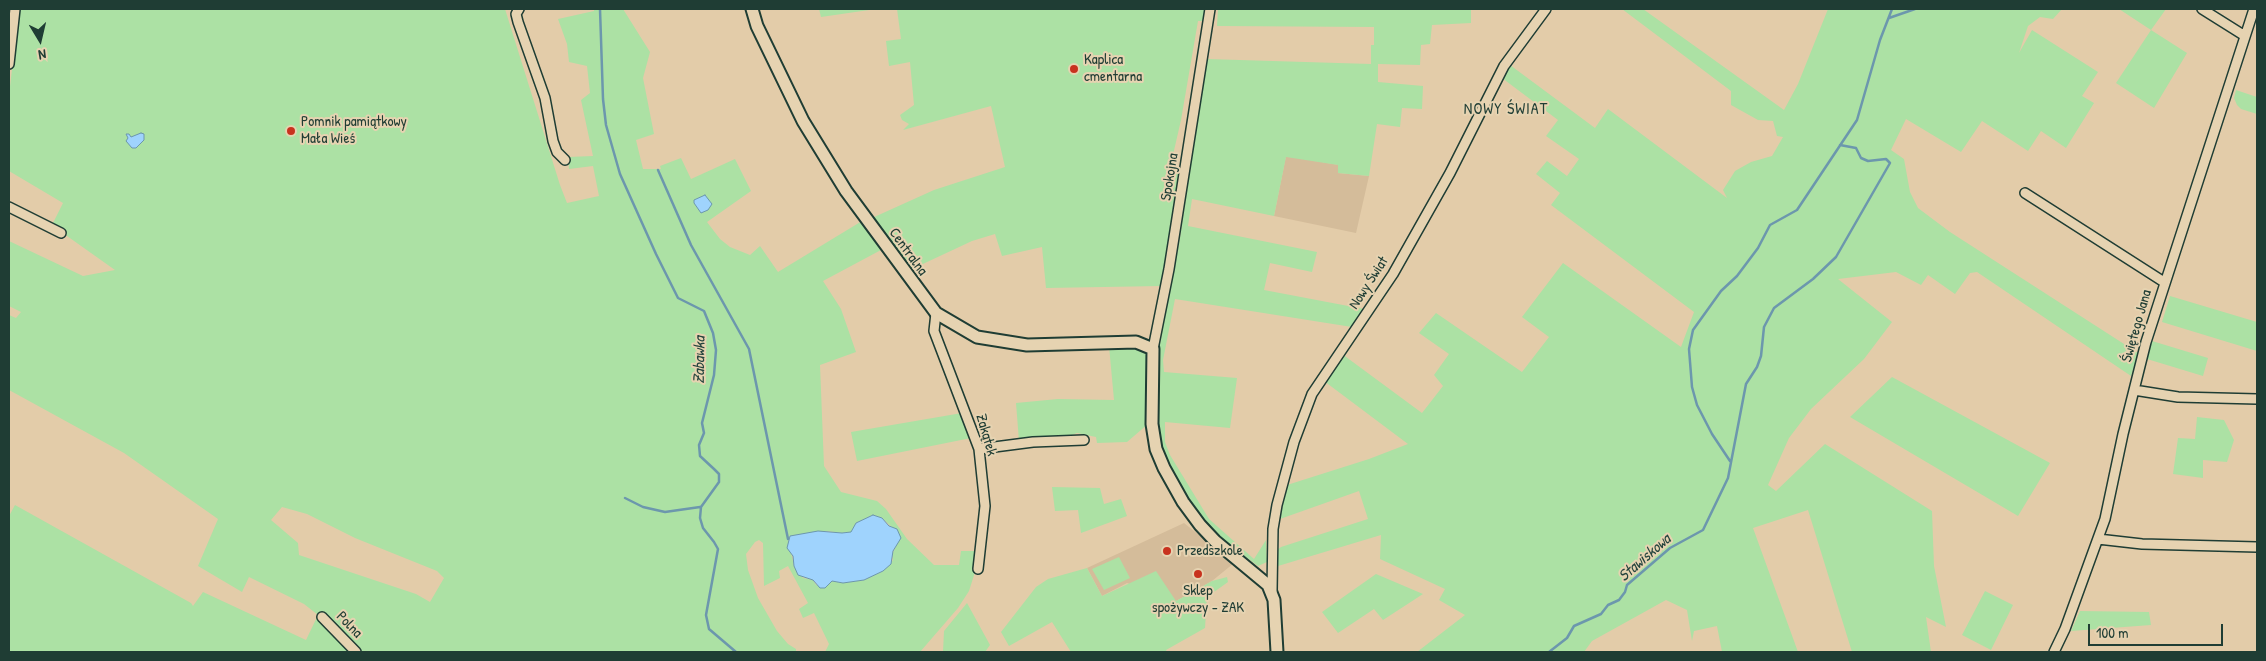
<!DOCTYPE html>
<meta charset="utf-8">
<style>
body{margin:0}
#map{position:relative;width:2266px;height:661px;overflow:hidden;background:#e3cca9;font-family:"Patrick Hand",sans-serif}
canvas{display:block}
.frame{position:absolute;inset:0;border:10px solid #1f3d34;pointer-events:none}
.north{position:absolute;left:15px;top:15px;width:50px;height:50px;-webkit-text-stroke:4px #e6d3b1;paint-order:stroke;rotate:171deg;font-size:14px;font-weight:700;line-height:20px;text-align:center;color:#1f3d34}
.north::after{content:'';display:block;margin:auto;width:18px;height:22px;background:#1f3d34;clip-path:polygon(50% 0,100% 100%,50% 72%,0 100%)}
.scale{position:absolute;left:2088px;top:624px;width:135px;height:22px;box-sizing:border-box;border:2px solid #1f3d34;border-top:0;padding-left:6px;font-size:15px;line-height:18px;white-space:nowrap;color:#1f3d34;-webkit-text-stroke:4px #e6d3b1;paint-order:stroke}
</style>
<div id="map">
<canvas width="2266" height="661"></canvas>
<div class="frame"></div>
<div class="north">N</div>
<div class="scale">100 m</div>
</div>
<script>
const context = document.querySelector('canvas').getContext('2d');
context.lineJoin = 'round';
function fill(path, color) {
  context.fillStyle = color;
  context.fill(path, 'evenodd');
}
function poly(rows) {
  const path = new Path2D();
  for (const r of rows) {
    path.moveTo(r[0], r[1]);
    for (let i = 2; i < r.length; i += 2) path.lineTo(r[i], r[i + 1]);
  }
  return path;
}
function trace(path, color, width, dash) {
  context.strokeStyle = color;
  context.lineWidth = width;
  context.lineCap = dash ? 'butt' : 'round';
  context.setLineDash(dash || []);
  context.stroke(path);
}
function label(font, color, halo, rows, align = 'center') {
  context.font = font + ' "Patrick Hand",sans-serif';
  context.lineWidth = 4;
  context.setLineDash([]);
  context.textBaseline = 'middle';
  context.strokeStyle = halo;
  context.fillStyle = color;
  for (const [text, x, y, turn = 0] of rows) {
    context.save();
    context.translate(x, y);
    context.rotate((+turn || 0) * Math.PI / 180);
    context.textAlign = isNaN(turn) ? turn : align;
    if (halo) context.strokeText(text, 0, 0);
    context.fillText(text, 0, 0);
    context.restore();
  }
}
fill(poly([
 [1286,156,1339,165,1338,173,1369,176,1356,233,1274,216],
 [1184,523,1234,563,1212,581,1176,601,1127,583,1102,596,1087,568]
]), '#d4bc9a');
fill(poly([
 [19,9,505,9,560,185,567,203,599,196,593,166,569,169,568,157,593,156,581,100,590,93,587,66,569,62,567,44,558,19,594,11,594,9,623,9,650,52,643,78,654,134,636,140,643,169,661,169,660,166,681,158,691,179,735,159,751,191,707,222,720,239,730,247,750,255,760,246,778,272,862,221,881,250,823,281,841,309,856,352,820,365,824,466,841,492,877,501,886,509,907,539,934,565,959,565,961,551,978,551,975,572,969,591,958,608,920,652,825,652,829,644,814,613,803,618,799,609,808,603,788,566,779,571,780,578,764,586,763,543,759,540,755,542,746,554,748,570,758,598,777,631,788,644,796,649,796,652,9,652,9,516,15,505,191,603,193,606,203,592,306,640,318,615,304,604,249,577,242,592,198,566,218,519,124,453,9,390,9,315,16,318,21,312,9,306,9,241,83,276,115,270,67,236,63,230,52,225,63,203,9,171,9,95],
 [282,507,307,514,355,538,437,571,444,578,430,602,416,594,299,555,298,543,271,520],
 [873,515,882,518,893,528,896,546,892,555,893,560,883,571,864,580,843,583,832,581,828,584,816,585,813,580,803,578,794,566,788,539,790,536,827,531,842,533,852,532,856,523],
 [819,9,876,9,821,17],
 [897,9,1205,9,1204,21,1198,21,1181,120,1170,168,1179,169,1161,286,1046,288,1042,247,1002,256,995,234,972,241,910,270,872,218,934,190,1005,167,991,106,903,130,909,124,902,120,900,115,914,105,910,62,889,66,886,41,901,39],
 [1218,9,1471,9,1471,23,1432,25,1430,44,1421,45,1420,65,1378,64,1378,82,1423,86,1422,109,1402,108,1400,127,1377,124,1369,176,1338,173,1338,165,1286,157,1274,216,1192,199,1188,226,1317,252,1312,272,1270,263,1264,290,1364,309,1352,327,1175,299,1163,360,1164,372,1237,378,1230,428,1165,422,1165,442,1170,455,1209,519,1254,559,1266,540,1267,562,1258,566,1225,542,1205,521,1186,495,1167,461,1161,450,1158,437,1158,354,1179,244,1207,59,1371,64,1371,45,1374,45,1374,27,1217,26],
 [1622,9,1643,9,1784,110,1798,84,1828,9,2062,9,2053,19,2040,17,2028,26,2019,53,2032,30,2098,72,2082,96,2094,103,2066,148,2041,131,2028,151,1982,121,1961,152,1906,119,1891,150,1904,159,1910,192,1918,208,1950,232,2138,353,2131,376,1977,272,1970,273,1955,294,1928,275,1921,285,1896,272,1838,279,1892,322,1864,359,1811,409,1789,438,1768,485,1776,491,1825,444,1932,511,1934,566,1946,627,1926,617,1931,652,1852,652,1808,510,1753,528,1798,652,1722,652,1717,626,1694,631,1692,641,1687,610,1666,600,1592,641,1584,652,1417,652,1465,615,1439,600,1445,589,1380,559,1381,535,1278,566,1277,550,1281,547,1368,519,1359,491,1280,519,1287,485,1369,459,1408,444,1324,381,1342,354,1422,413,1443,386,1434,375,1449,354,1419,333,1436,313,1522,372,1549,337,1522,317,1563,263,1681,347,1694,312,1551,205,1560,193,1536,174,1547,161,1567,176,1579,159,1546,136,1558,120,1502,78,1510,65,1595,128,1608,109,1727,198,1723,190,1735,171,1751,162,1772,156,1783,137,1777,136,1773,121,1758,120,1731,105,1731,91],
 [2119,9,2166,9,2151,30,2187,53,2154,108,2116,83,2151,30],
 [2236,90,2257,97,2257,114,2241,109,2237,105,2234,98],
 [2170,296,2257,322,2257,351,2162,322],
 [2152,341,2208,358,2203,376,2147,359],
 [1109,346,1124,346,1141,350,1149,355,1148,424,1127,442,1097,443,1096,437,1077,433,1067,437,1019,441,1016,403,1058,399,1114,400],
 [1892,377,2050,463,2018,516,1850,417],
 [962,413,971,438,857,461,851,432],
 [2197,417,2224,420,2234,440,2227,462,2203,460,2203,478,2173,474,2178,438,2195,439],
 [1052,487,1100,488,1104,504,1121,499,1127,516,1081,533,1078,510,1055,511],
 [1119,557,1130,578,1104,590,1092,569],
 [1087,568,1102,596,1156,571,1176,601,1212,581,1227,577,1228,582,1207,597,1205,628,1166,650,1167,652,1071,652,1052,622,1009,646,1001,632,1036,587,1048,579],
 [1376,574,1423,594,1383,620,1374,609,1338,633,1322,612],
 [1985,591,2013,605,1991,650,1962,635],
 [967,603,990,645,985,652,943,652,944,631],
 [2080,611,2149,612,2151,625,2071,631]
]), '#ace1a4');
const water = poly([
 [141,133,144,134,144,140,136,148,132,148,126,141,128,138,126,134,129,134,131,137,141,133],
 [705,195,712,204,708,210,701,213,694,203,694,200,705,195],
 [873,515,882,518,889,526,897,529,901,538,893,551,891,564,883,571,864,580,843,583,832,581,825,588,820,588,813,580,798,575,794,566,793,556,787,548,790,536,818,531,842,533,851,532,856,523,873,515]
]);
fill(water, '#9fd3fd');
trace(water, '#6c97ad', 1);
trace(poly([
 [600,9,603,99,606,125,620,174,656,254,678,298,704,311,713,333,716,350,714,375,702,423,704,433,699,445,700,456,714,469,719,474,719,482,701,507,700,518,703,528,714,542,718,549,706,615,709,629,736,652],
 [1889,18,1915,9],
 [658,170,691,245,749,349,788,539],
 [1730,461,1712,434,1697,405,1692,387,1689,349,1693,330,1721,291,1737,276,1758,248,1770,225,1797,210,1857,120,1880,40,1892,9],
 [625,498,643,507,665,512,700,507],
 [1549,652,1567,638,1574,626,1601,614,1608,605,1619,600,1625,592,1627,585,1670,548,1703,530,1728,478,1746,384,1757,367,1761,356,1764,327,1774,308,1813,279,1836,257,1890,163,1886,159,1868,161,1861,158,1856,148,1840,145]
]), '#6c97ad', 2.5);
const minor = poly([
 [519,9,516,14,518,22,545,98,553,141,557,152,565,160],
 [2202,9,2245,36],
 [9,64,15,9],
 [2025,193,2164,282],
 [9,207,61,233],
 [936,313,934,331,979,449,985,506,978,569],
 [1153,349,1169,269,1210,9],
 [2134,390,2178,397,2257,399],
 [979,449,1033,442,1084,440],
 [2098,539,2142,544,2257,547],
 [1272,591,1273,529,1277,505,1294,442,1312,394,1393,274,1450,173,1504,66,1546,9],
 [322,617,356,652],
 [2054,652,2065,629,2105,519,2123,434,2146,342,2254,9]
]);
const tertiary = poly([
 [752,9,757,26,803,121,846,191,936,313,977,337,1027,345,1136,342,1153,349,1152,424,1156,449,1164,468,1183,502,1200,525,1215,541,1268,585,1274,600,1277,652]
]);
trace(minor, '#1f3d34', 12);
trace(tertiary, '#1f3d34', 15);
trace(minor, '#e6d3b1', 9);
trace(tertiary, '#e6d3b1', 11);
for (const [x, y, r, color] of [
 [1074,69,5,"#c8321e"],
 [291,131,5,"#c8321e"],
 [1167,551,5,"#c8321e"],
 [1198,574,5,"#c8321e"]
]) {
  const dot = new Path2D();
  dot.arc(x, y, r, 0, 2 * Math.PI);
  context.fillStyle = color;
  context.fill(dot);
  trace(dot, '#e6d3b1', 2);
}
label('15px', '#1f3d34', '#e6d3b1', [
 ["Kaplica",1084,60],
 ["cmentarna",1084,77],
 ["Pomnik pamiątkowy",301,122],
 ["Mała Wieś",301,139],
 ["Przedszkole",1177,551],
 ["Sklep",1198,591,"center"],
 ["spożywczy - ZAK",1198,608,"center"]
], 'left');
label('15px', '#1f3d34', '#e6d3b1', [
 ["Spokojna",1170,177,-81],
 ["Centralna",908,252,54],
 ["Nowy Świat",1369,283,-57],
 ["Świętego Jana",2137,326,-74],
 ["Zakątek",986,435,74],
 ["Polna",349,625,46]
]);
context.letterSpacing = '1px';
label('16px', '#1f3d34', '#e6d3b1', [
 ["NOWY ŚWIAT",1506,110]
]);
context.letterSpacing = '0px';
label('italic 16px', '#25443e', '#e6d3b1', [
 ["Zabawka",700,360,-89],
 ["Stawiskowa",1645,558,-41]
]);
</script>
